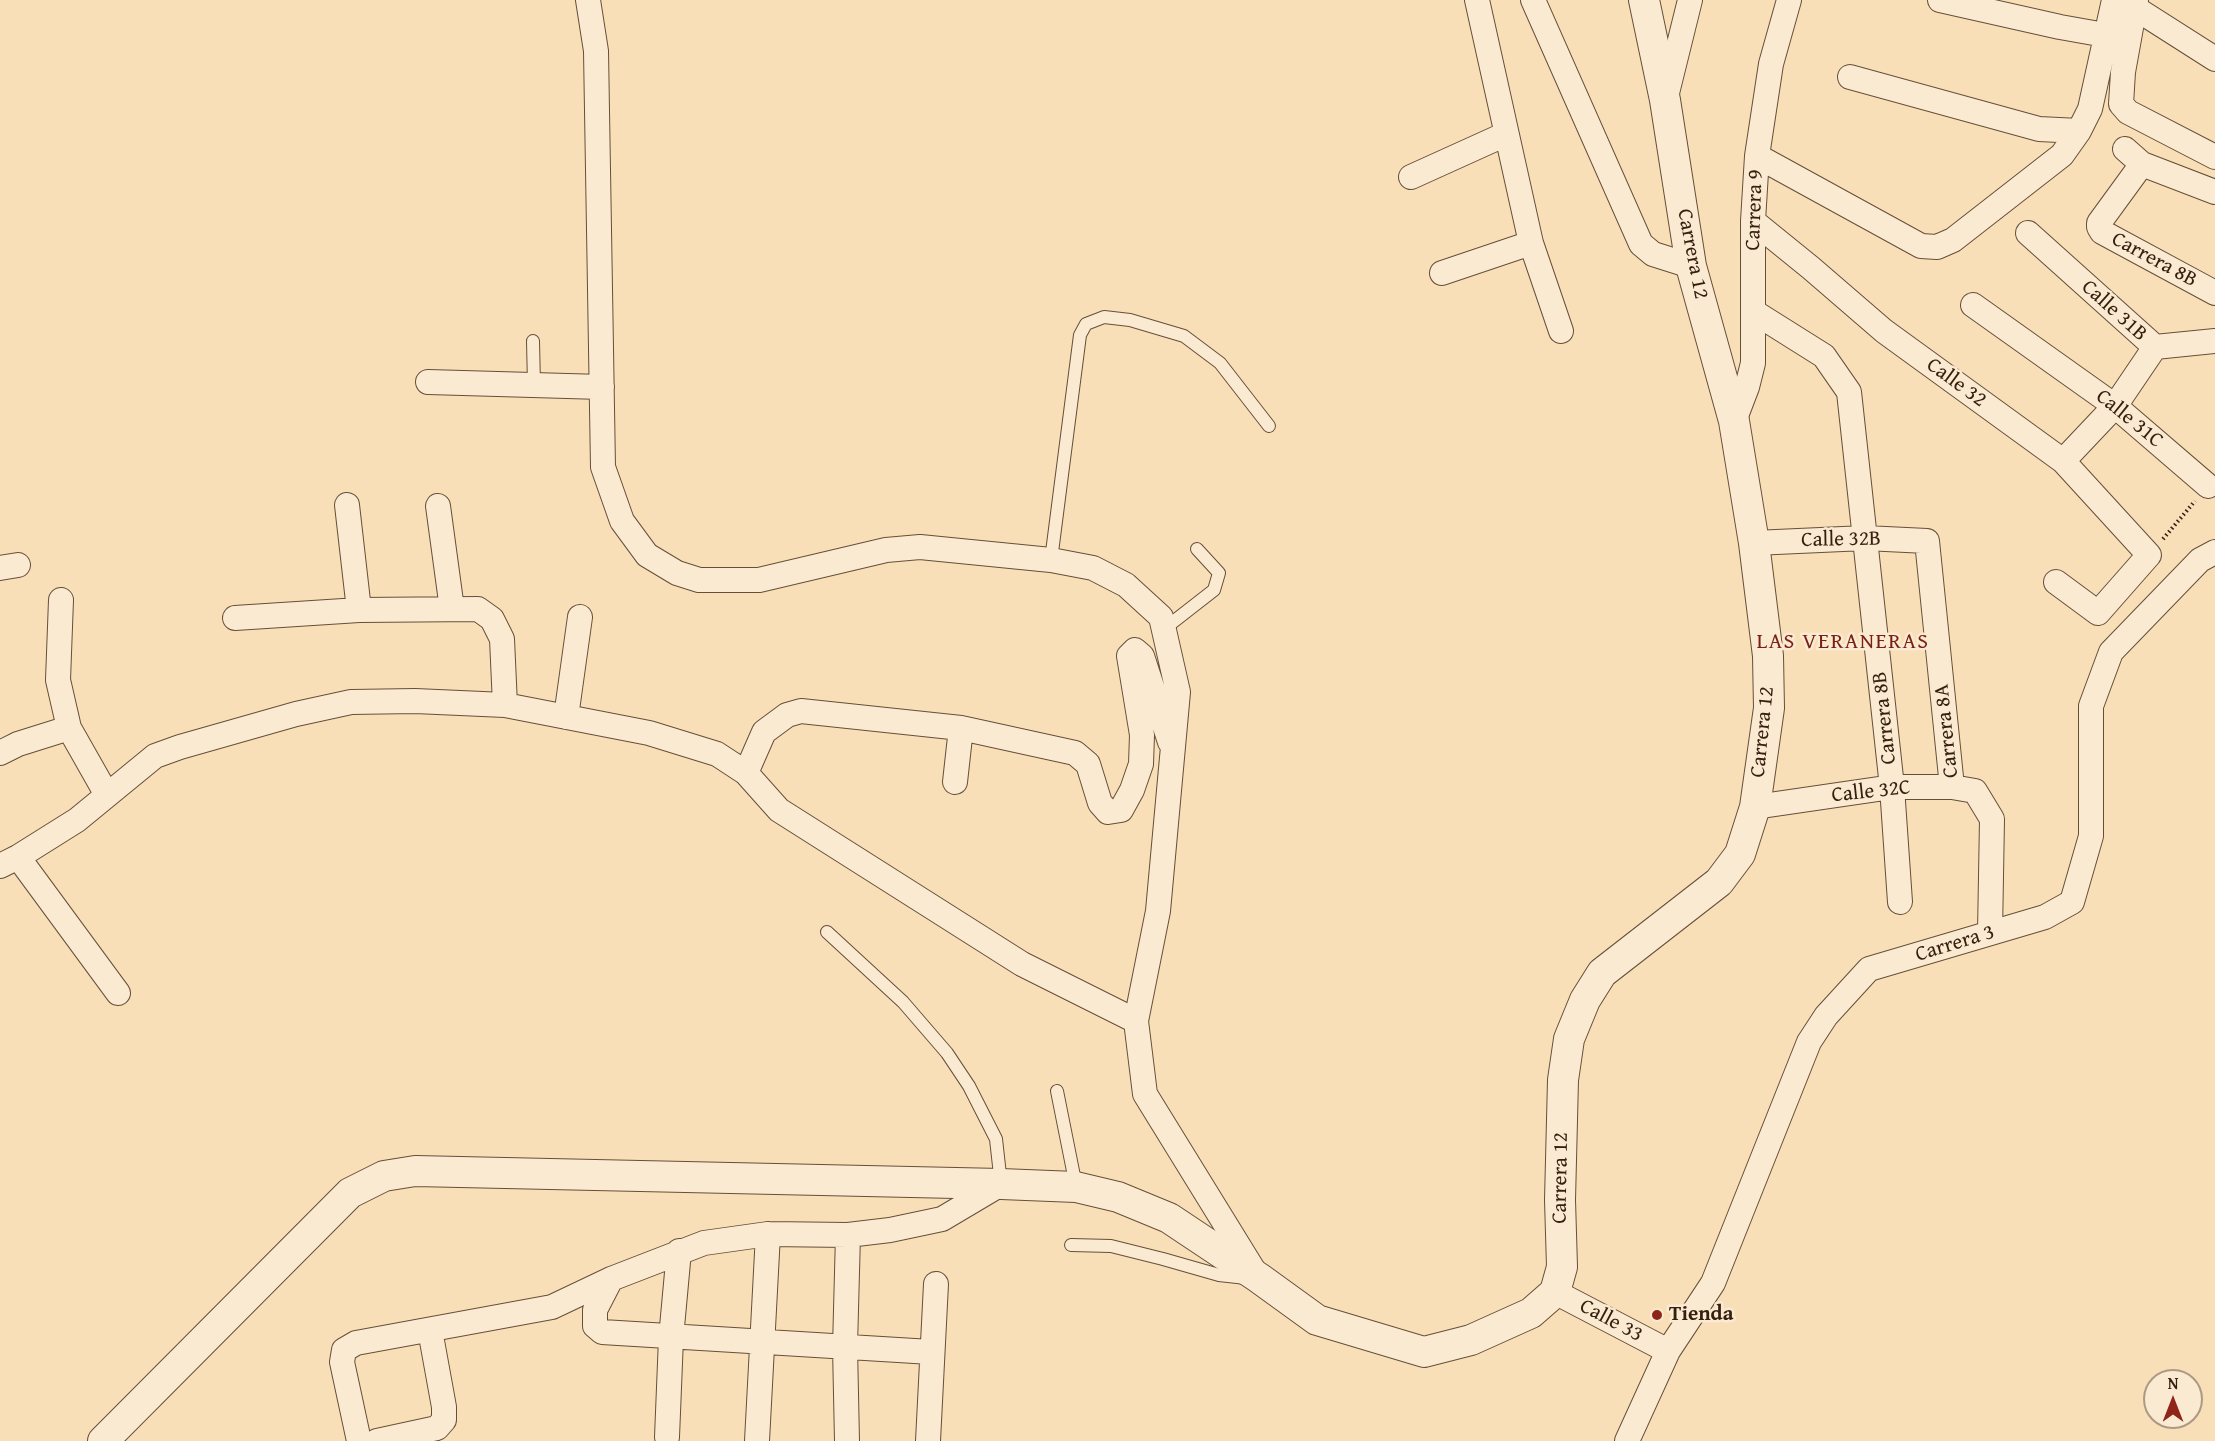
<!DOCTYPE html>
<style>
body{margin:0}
#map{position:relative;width:2215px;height:1441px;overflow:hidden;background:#f8dfb8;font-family:"Gentium Book Plus",serif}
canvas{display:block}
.north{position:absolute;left:2143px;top:1369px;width:60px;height:60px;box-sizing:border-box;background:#faead1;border:2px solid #ac9983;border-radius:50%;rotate:0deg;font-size:16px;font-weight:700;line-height:24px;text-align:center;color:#361f0f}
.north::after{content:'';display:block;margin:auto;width:21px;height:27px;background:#8f2418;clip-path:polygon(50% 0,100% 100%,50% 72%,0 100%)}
</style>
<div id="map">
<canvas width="2215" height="1441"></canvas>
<div class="north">N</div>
</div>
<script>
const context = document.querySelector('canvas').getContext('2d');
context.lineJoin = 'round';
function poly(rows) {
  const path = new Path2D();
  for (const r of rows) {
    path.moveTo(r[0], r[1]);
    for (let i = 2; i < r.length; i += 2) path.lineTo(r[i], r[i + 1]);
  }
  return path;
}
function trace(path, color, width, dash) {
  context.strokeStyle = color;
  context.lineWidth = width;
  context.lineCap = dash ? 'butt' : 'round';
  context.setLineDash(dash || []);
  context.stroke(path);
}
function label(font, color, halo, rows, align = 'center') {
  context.font = font + ' "Gentium Book Plus",serif';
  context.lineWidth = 5;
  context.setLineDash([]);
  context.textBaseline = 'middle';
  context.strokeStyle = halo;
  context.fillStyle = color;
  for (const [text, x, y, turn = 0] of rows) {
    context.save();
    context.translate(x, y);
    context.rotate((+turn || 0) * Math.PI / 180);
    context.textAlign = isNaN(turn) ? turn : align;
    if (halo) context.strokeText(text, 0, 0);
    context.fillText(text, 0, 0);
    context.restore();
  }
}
const service = poly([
 [533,341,534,385],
 [1051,560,1080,335,1086,324,1104,317,1130,320,1184,336,1220,363,1269,426],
 [1164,629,1214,590,1219,573,1197,549],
 [827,932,903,1002,947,1053,969,1086,996,1139,1001,1184],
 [1057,1091,1076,1186],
 [1071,1245,1111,1246,1163,1259,1219,1275,1246,1278]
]);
const minor = poly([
 [588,0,596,51,603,467,622,521,647,555,677,573,699,580,759,580,886,550,920,547,1051,560,1093,568,1126,585,1161,617,1178,692,1158,911,1136,1021,1145,1094,1256,1274],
 [1477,0,1531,243,1561,331],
 [1533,0,1641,244,1653,254,1691,266],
 [1940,0,2060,27,2105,35],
 [2136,0,2123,72,2121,104,2128,112,2215,157],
 [2135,8,2215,59],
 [1850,77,2039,129,2079,131,2090,109,2114,0],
 [1666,97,1690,0],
 [2125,149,2142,164,2215,192],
 [1757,156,1921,246,1937,247,1953,240,2062,155,2079,131],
 [2142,164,2099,223,2099,227,2102,232,2215,293],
 [1411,177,1506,134],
 [1753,221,1811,268,1884,331,2063,461,2149,555,2098,613,2056,582],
 [2028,233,2155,347,2215,341],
 [1442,273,1531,243],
 [1973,305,2115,406,2208,486],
 [1754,312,1824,356,1849,392,1892,787,1900,902],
 [428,382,602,387],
 [1734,421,1747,387,1753,363,1753,221,1757,156,1771,64,1789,0],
 [2063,461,2115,406,2155,347],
 [347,505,359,610],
 [438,506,452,609],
 [1754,543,1865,538,1927,541,1952,787,1975,791,1992,819,1990,933],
 [0,568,18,565],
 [61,600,58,680,69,728,107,795],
 [235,618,359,610,478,609,492,619,502,639,505,705],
 [566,717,580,617],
 [0,753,18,744,69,728],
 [746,773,764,732,787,715,801,711,961,728,1075,753,1088,764,1100,803,1108,812,1121,810,1132,790,1141,764,1142,735,1129,656,1135,650,1142,656,1170,742],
 [955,782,961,728],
 [1755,807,1892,787,1952,787],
 [18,857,118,993],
 [0,866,18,857,77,820,155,756,180,747,296,714,351,702,415,701,505,705,649,733,717,754,746,773,779,810,1022,964,1136,1021],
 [611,1279,595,1310,595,1326,602,1332,931,1352],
 [1555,1292,1668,1351],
 [667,1437,671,1338,679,1251],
 [359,1441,342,1362,344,1350,356,1343,552,1307,611,1279,704,1243,768,1234,848,1235,890,1230,942,1219,1001,1184],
 [377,1441,437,1428,444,1420,444,1407,430,1330],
 [757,1441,768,1234],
 [847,1441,845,1347,848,1235],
 [928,1441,936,1284],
 [1627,1441,1668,1351,1713,1283,1809,1042,1826,1016,1869,969,2045,917,2072,902,2091,836,2091,706,2111,652,2200,560,2215,552]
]);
const tertiary = poly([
 [103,1441,350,1193,384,1176,415,1171,1001,1184,1076,1187,1118,1197,1169,1218,1259,1278,1317,1320,1424,1352,1471,1340,1531,1313,1555,1292,1562,1267,1560,1200,1563,1080,1569,1039,1585,1000,1602,973,1719,882,1740,854,1755,807,1769,708,1768,656,1754,543,1734,421,1691,266,1665,100,1644,0]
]);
trace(service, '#664f39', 14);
trace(minor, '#664f39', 26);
trace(tertiary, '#664f39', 32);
trace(poly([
 [2163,539,2195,501]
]), '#361f0f', 4, [1.5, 3]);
trace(service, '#faead1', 12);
trace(minor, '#faead1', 24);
trace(tertiary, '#faead1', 30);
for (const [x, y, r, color] of [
 [1657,1315,6,"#8f2418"]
]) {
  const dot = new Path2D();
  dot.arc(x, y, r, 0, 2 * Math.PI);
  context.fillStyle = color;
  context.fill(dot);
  trace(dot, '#faead1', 2);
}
label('21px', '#361f0f', '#faead1', [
 ["Carrera 9",1755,210,-88],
 ["Carrera 12",1692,254,79],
 ["Carrera 8B",2154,260,28],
 ["Calle 31B",2114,311,42],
 ["Calle 32",1956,383,36],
 ["Calle 31C",2129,419,39],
 ["Calle 32B",1841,540,-1],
 ["Carrera 8B",1885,718,-96],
 ["Carrera 8A",1947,731,-96],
 ["Carrera 12",1763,732,-84],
 ["Calle 32C",1871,792,-6],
 ["Carrera 3",1955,944,-17],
 ["Carrera 12",1561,1178,-89],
 ["Calle 33",1611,1321,28]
]);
label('bold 21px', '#361f0f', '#faead1', [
 ["Tienda",1669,1315]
], 'left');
context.letterSpacing = '1.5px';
label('22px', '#7a1f14', '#faead1', [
 ["LAS VERANERAS",1843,642]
]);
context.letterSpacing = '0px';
</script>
